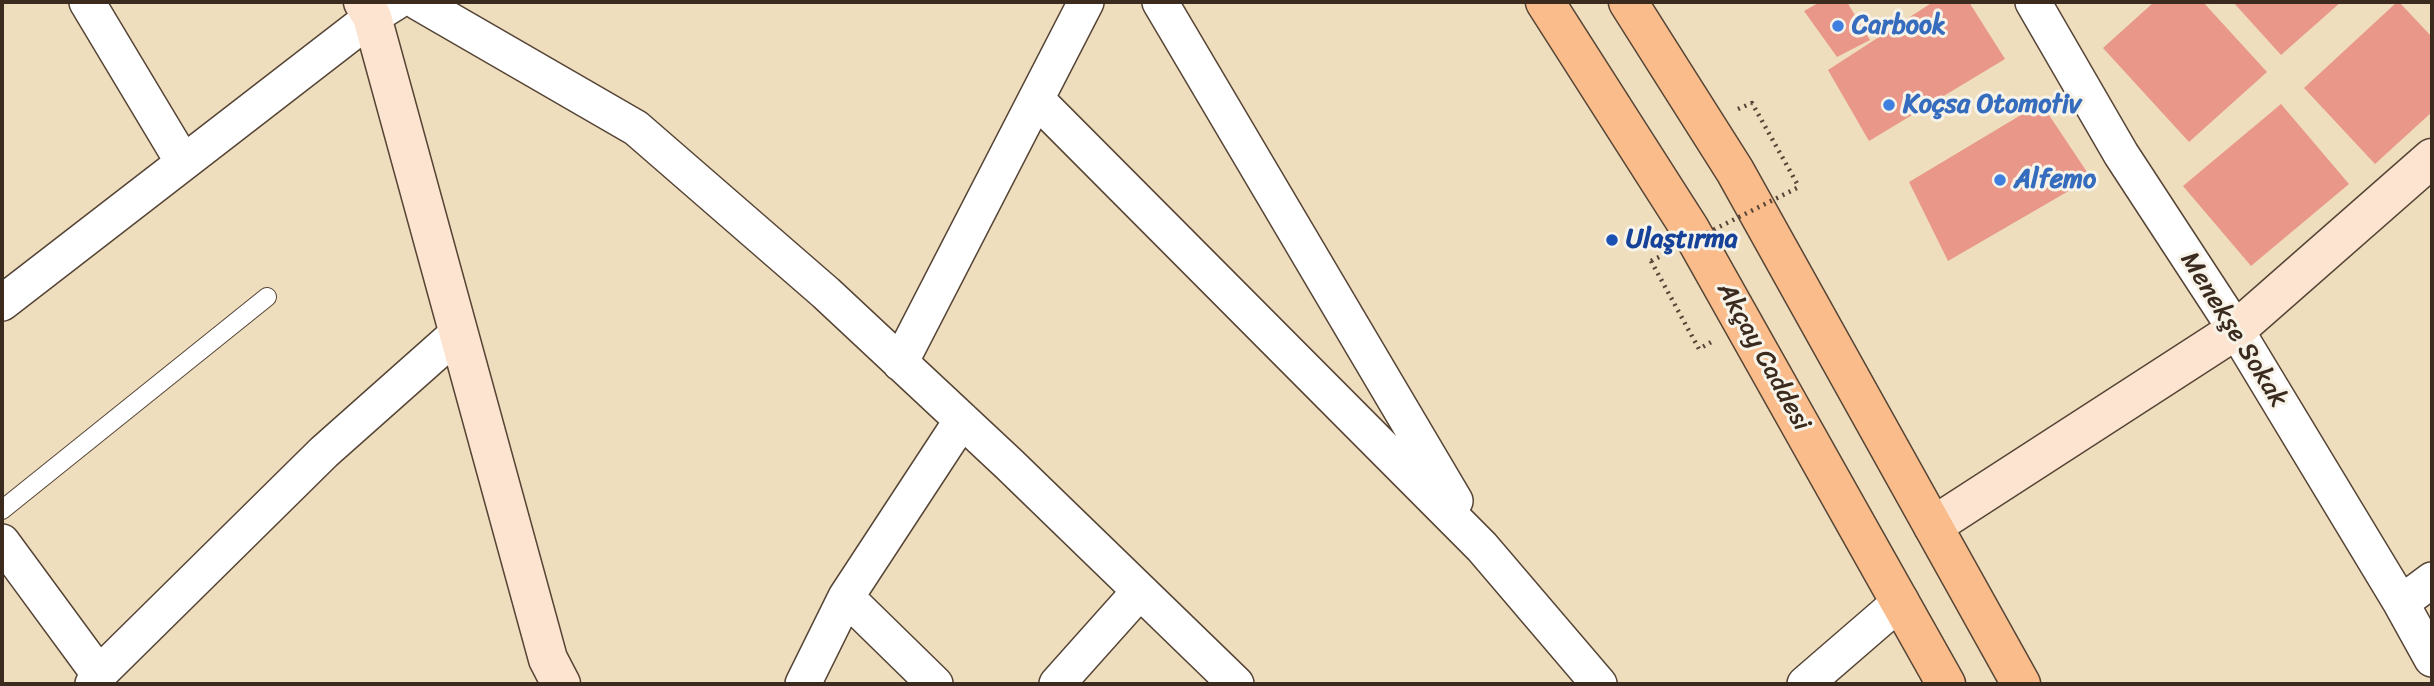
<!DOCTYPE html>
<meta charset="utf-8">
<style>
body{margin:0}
#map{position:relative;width:2434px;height:686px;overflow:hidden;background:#eedebd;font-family:Sriracha,sans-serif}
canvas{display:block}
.frame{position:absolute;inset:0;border:4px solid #3b2a1e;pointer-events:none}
</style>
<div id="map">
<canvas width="2434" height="686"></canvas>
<div class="frame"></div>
</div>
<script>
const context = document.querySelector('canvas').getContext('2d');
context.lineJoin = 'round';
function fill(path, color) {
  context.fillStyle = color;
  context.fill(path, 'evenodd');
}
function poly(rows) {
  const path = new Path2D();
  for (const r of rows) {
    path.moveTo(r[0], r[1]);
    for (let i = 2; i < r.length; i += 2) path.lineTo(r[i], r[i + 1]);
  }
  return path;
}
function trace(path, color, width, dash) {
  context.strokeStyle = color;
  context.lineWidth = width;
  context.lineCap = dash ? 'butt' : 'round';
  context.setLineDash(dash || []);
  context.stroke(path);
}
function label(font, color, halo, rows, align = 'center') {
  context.font = font + ' Sriracha,sans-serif';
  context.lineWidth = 6;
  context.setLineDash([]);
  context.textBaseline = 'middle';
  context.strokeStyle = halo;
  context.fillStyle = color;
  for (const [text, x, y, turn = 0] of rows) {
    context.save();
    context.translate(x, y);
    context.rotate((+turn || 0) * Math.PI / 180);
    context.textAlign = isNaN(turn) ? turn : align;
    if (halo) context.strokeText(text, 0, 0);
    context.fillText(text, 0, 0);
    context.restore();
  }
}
fill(poly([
 [1820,2,1847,2,1870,40,1837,57,1804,11],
 [1933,2,1969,2,2005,59,1869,141,1828,70],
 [2154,2,2203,2,2267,72,2189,142,2103,48],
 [2233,2,2341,2,2281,55],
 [2397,2,2399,2,2432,37,2432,112,2375,164,2304,88],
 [2041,103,2091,178,1948,261,1909,182],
 [2281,104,2349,184,2251,266,2183,186]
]), '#e99789');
const lane = poly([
 [2,510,267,297]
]);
const street = poly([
 [87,2,183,162],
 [418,2,636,128,826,293,1009,464,1236,684],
 [1160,2,1455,501],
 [2033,2,2121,154,2236,330,2401,603,2432,659],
 [1036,99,1482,547,1599,684],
 [2,303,372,17,396,2],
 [900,363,1086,2],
 [2,542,99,674],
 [846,597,962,420],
 [2401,603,2432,580],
 [93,684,99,674,324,452,458,333],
 [803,684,846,597,935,684],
 [1057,684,1140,591],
 [1805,684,1901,601]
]);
const secondary = poly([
 [363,2,372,17,548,659,561,684],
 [1933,526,2236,330,2432,158]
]);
const highway = poly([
 [1545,2,1690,229,1946,684],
 [1628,2,1735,171,2021,684]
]);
trace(lane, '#564536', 20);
trace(street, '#564536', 38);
trace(secondary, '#564536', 41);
trace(highway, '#564536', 41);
trace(poly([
 [1738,109,1752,103,1799,187],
 [1651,261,1699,349,1713,341]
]), '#564536', 4.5, [2, 5]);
trace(lane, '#fff', 18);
trace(street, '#fff', 35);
trace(secondary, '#fde4d0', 38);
trace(highway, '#f9bc8a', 38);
trace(poly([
 [1651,261,1799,187]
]), '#564536', 4.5, [2, 5]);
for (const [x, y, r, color] of [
 [1838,26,7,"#3f7fe0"],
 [1889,105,7,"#3f7fe0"],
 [2000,180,7,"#3f7fe0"],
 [1612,240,7,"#1a4fb4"]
]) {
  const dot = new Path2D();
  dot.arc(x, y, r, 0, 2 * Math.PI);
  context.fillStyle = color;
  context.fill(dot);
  trace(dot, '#f7f3e8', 2.5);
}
label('bold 26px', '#366cbe', '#f7f3e8', [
 ["Carbook",1852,26],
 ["Koçsa Otomotiv",1903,105],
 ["Alfemo",2014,180]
], 'left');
label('bold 26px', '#164399', '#f7f3e8', [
 ["Ulaştırma",1626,240]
], 'left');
label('26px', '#3b2a1e', '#f7f3e8', [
 ["Menekşe Sokak",2233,330,58],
 ["Akçay Caddesi",1763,357,61]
]);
</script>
